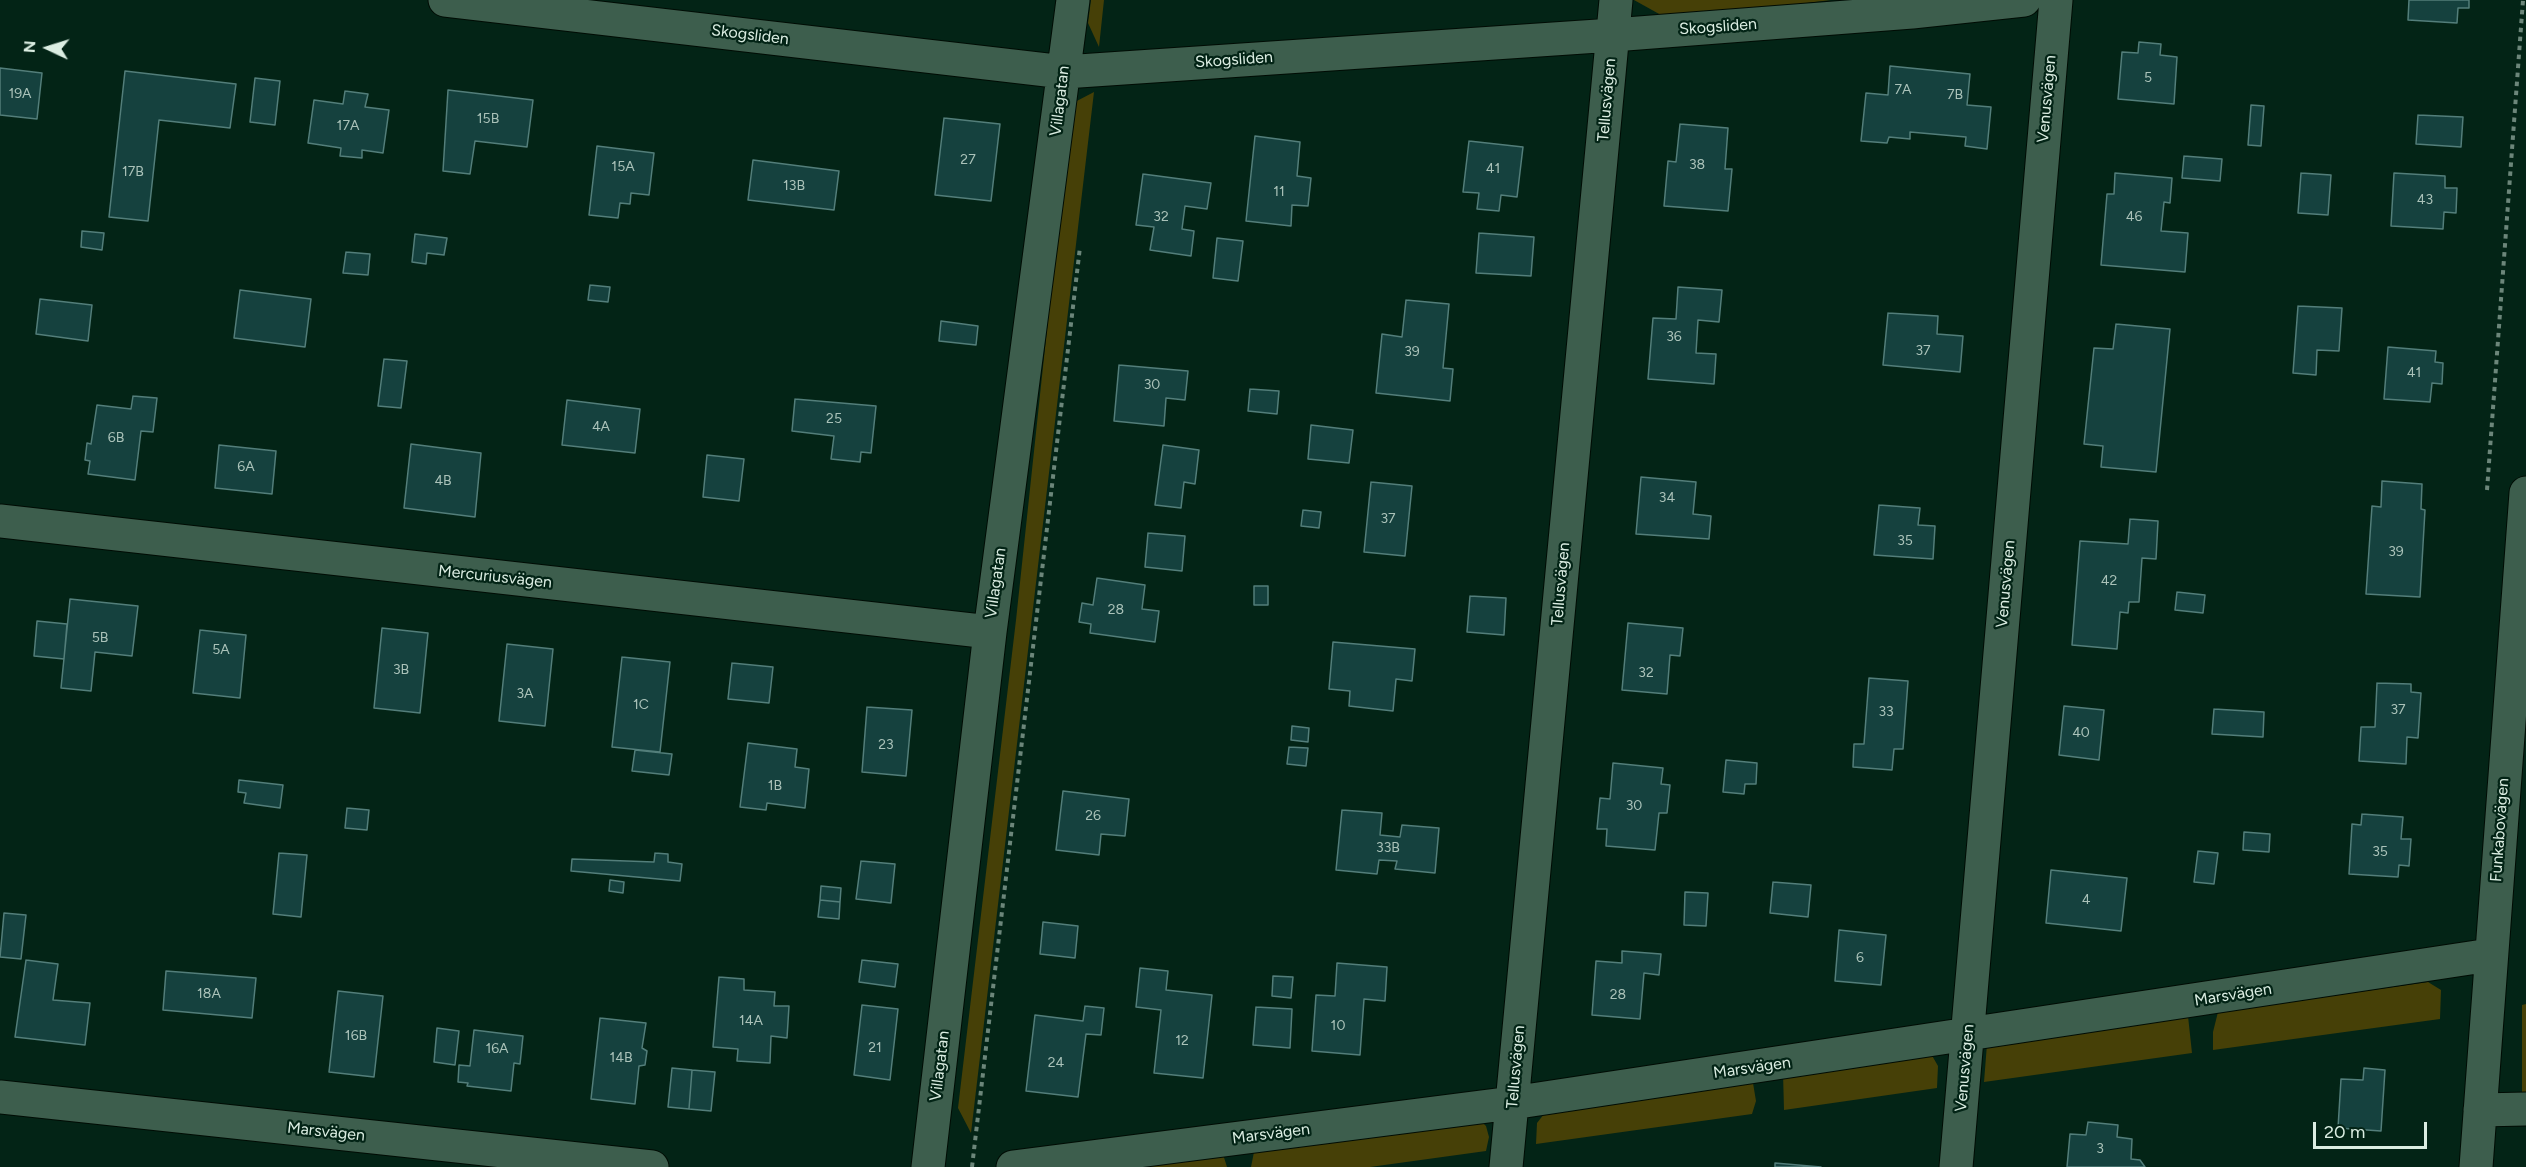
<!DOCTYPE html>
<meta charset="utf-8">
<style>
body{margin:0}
#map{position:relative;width:2526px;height:1167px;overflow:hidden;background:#032416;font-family:Figtree,sans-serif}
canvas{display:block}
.north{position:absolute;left:18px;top:18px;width:60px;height:60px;-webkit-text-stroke:4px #032416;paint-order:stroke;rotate:274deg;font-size:16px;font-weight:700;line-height:24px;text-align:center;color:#dbede2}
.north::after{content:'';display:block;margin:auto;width:21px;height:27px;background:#dbede2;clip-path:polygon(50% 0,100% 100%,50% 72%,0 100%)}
.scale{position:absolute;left:2313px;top:1122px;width:114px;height:27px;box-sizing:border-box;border:3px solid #dbede2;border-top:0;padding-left:8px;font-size:18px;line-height:21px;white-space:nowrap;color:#dbede2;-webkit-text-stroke:4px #032416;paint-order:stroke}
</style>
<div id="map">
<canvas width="2526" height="1167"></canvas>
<div class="north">N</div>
<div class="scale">20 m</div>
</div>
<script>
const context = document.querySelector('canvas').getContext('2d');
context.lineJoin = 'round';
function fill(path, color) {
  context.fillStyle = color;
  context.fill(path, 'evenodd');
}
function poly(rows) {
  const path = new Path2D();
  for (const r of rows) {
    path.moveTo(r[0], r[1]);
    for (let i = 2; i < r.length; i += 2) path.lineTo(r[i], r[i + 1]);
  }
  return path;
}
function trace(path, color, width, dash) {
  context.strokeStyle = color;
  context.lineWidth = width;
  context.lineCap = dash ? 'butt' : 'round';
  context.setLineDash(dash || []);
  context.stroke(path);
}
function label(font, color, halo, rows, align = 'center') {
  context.font = font + ' Figtree,sans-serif';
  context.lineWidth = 4.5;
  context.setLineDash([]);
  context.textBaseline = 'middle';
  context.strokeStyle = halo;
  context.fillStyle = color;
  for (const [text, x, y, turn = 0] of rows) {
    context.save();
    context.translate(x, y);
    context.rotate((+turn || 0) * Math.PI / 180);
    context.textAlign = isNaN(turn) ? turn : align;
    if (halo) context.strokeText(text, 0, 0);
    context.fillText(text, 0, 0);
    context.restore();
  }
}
fill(poly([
 [1091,0,1104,0,1099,47,1088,23],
 [1634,0,1831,0,1670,20],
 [1094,92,971,1133,958,1108,1016,620,1071,104],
 [2428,982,2441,990,2440,1019,2213,1050,2213,1032,2218,1012],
 [2526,1004,2526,1099,2522,1099,2522,1005],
 [2188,1016,2192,1053,1984,1082,1987,1044],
 [1930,1052,1938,1066,1937,1088,1784,1110,1783,1073],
 [1752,1077,1756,1101,1752,1114,1536,1144,1537,1123,1551,1105],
 [1476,1116,1486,1126,1489,1137,1486,1151,1370,1167,1251,1167,1255,1147],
 [1222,1151,1227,1167,1110,1167]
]), '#464007');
const building = poly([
 [2409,0,2469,0,2469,8,2458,8,2457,23,2408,20,2409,0],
 [2139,42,2161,44,2160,55,2177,57,2174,104,2118,99,2122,52,2138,53,2139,42],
 [1890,66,1970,74,1967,105,1991,107,1987,149,1965,146,1966,137,1910,132,1910,139,1889,137,1887,143,1861,141,1866,93,1888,95,1890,66],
 [0,68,42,73,37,119,0,115,0,68],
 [125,71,236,84,230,128,159,120,148,221,109,217,125,71],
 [255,78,280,81,275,125,250,122,255,78],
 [448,90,533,100,527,147,475,141,470,174,443,171,448,90],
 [345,91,368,94,365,107,389,110,383,153,362,150,362,158,340,156,341,148,308,143,314,100,343,104,345,91],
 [2251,105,2264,106,2261,146,2248,145,2251,105],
 [2418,115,2463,117,2461,147,2416,144,2418,115],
 [944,118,1000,124,991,201,935,195,944,118],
 [1680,124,1728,128,1725,169,1732,169,1728,211,1664,206,1668,161,1676,162,1680,124],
 [1255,136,1300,142,1297,176,1311,178,1308,206,1292,205,1291,226,1246,221,1255,136],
 [1469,141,1523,147,1517,197,1501,195,1499,211,1477,209,1479,193,1463,192,1469,141],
 [597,146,654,153,649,195,631,193,630,204,620,203,618,218,589,215,597,146],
 [2184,156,2222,159,2220,181,2182,178,2184,156],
 [753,160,839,171,834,210,748,200,753,160],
 [2115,173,2172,178,2170,203,2164,202,2161,231,2188,233,2185,272,2101,265,2107,194,2114,194,2115,173],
 [2301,173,2331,175,2328,215,2298,213,2301,173],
 [2394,173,2445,176,2445,188,2457,188,2456,213,2444,212,2443,229,2391,226,2394,173],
 [1143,174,1211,183,1207,209,1185,206,1182,229,1194,231,1191,256,1150,250,1154,227,1136,225,1143,174],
 [82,231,104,233,102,250,81,247,82,231],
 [1479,233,1534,237,1531,276,1476,273,1479,233],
 [415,234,447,238,444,255,427,253,426,264,412,262,415,234],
 [1217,238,1243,241,1238,281,1213,278,1217,238],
 [346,252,370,254,368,275,343,273,346,252],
 [590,285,610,287,608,302,588,300,590,285],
 [1678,287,1722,290,1719,322,1698,320,1696,353,1716,354,1714,384,1648,379,1653,318,1676,319,1678,287],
 [240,290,311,299,305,347,234,338,240,290],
 [40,299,92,305,88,341,36,334,40,299],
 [1406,300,1449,304,1443,368,1453,369,1450,401,1376,393,1382,334,1402,337,1406,300],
 [2298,306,2342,308,2339,351,2317,350,2316,375,2293,373,2298,306],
 [1888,313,1938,316,1937,334,1963,336,1960,372,1883,365,1888,313],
 [941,321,978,326,976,345,939,341,941,321],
 [2116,324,2170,329,2156,472,2101,467,2103,446,2084,444,2094,348,2113,349,2116,324],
 [2388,347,2436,351,2435,362,2443,363,2442,384,2432,383,2430,402,2384,399,2388,347],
 [384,359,407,361,401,408,378,406,384,359],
 [1119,365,1188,371,1185,400,1166,398,1164,426,1114,421,1119,365],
 [1250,389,1279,391,1277,414,1248,411,1250,389],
 [133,396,157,398,153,432,141,431,135,480,88,474,90,461,85,460,87,443,91,444,97,405,131,409,133,396],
 [795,399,876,406,871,453,861,452,860,462,831,459,834,436,792,431,795,399],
 [567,400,640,409,635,453,562,445,567,400],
 [1311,425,1353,430,1349,463,1308,459,1311,425],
 [411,444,481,453,475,517,404,508,411,444],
 [219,445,276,451,272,494,215,488,219,445],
 [1163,445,1199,450,1195,484,1184,482,1181,508,1155,505,1163,445],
 [707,455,744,459,739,501,703,497,707,455],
 [1641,477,1696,482,1693,514,1711,516,1709,539,1636,534,1641,477],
 [2382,481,2422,484,2421,509,2425,510,2420,597,2366,594,2372,506,2381,507,2382,481],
 [1371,482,1412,486,1405,556,1364,552,1371,482],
 [1879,505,1920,508,1918,525,1935,526,1933,559,1874,555,1879,505],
 [1303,510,1321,512,1319,528,1301,526,1303,510],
 [2130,519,2158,521,2156,559,2142,558,2139,602,2129,602,2128,613,2120,612,2117,649,2072,645,2080,541,2128,544,2130,519],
 [1148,533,1185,536,1182,571,1145,567,1148,533],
 [1097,578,1145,585,1142,609,1159,611,1155,642,1090,633,1091,624,1079,622,1082,603,1093,605,1097,578],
 [1254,586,1268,586,1268,605,1254,605,1254,586],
 [2177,592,2205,595,2203,613,2175,610,2177,592],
 [1470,596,1506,598,1504,635,1467,632,1470,596],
 [70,599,138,606,132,656,95,652,91,691,61,688,70,599],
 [37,621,67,624,64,659,34,656,37,621],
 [1628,623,1683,628,1680,656,1670,655,1667,694,1622,690,1628,623],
 [382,628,428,633,420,713,374,708,382,628],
 [200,630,246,635,240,698,193,693,200,630],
 [1333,642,1415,649,1412,681,1396,679,1393,711,1349,706,1350,691,1329,689,1333,642],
 [507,644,553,649,545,726,499,721,507,644],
 [622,657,670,662,660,752,612,747,622,657],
 [732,663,773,667,769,703,728,699,732,663],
 [1869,678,1908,681,1903,749,1894,749,1892,770,1853,767,1854,744,1864,744,1869,678],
 [2377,683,2411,684,2411,692,2421,693,2418,738,2407,737,2406,764,2359,761,2361,727,2375,727,2377,683],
 [2064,706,2104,710,2099,760,2059,755,2064,706],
 [867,707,912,710,906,776,862,772,867,707],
 [2214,709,2264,712,2263,737,2212,734,2214,709],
 [1292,726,1309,728,1308,742,1291,740,1292,726],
 [748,743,797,749,795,767,809,769,805,808,767,803,766,810,740,807,748,743],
 [1289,747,1308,748,1306,766,1287,764,1289,747],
 [635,750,672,754,669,775,632,771,635,750],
 [1726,760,1757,763,1756,784,1745,784,1744,794,1723,792,1726,760],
 [1613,763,1663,768,1661,784,1670,785,1667,813,1659,813,1655,850,1606,846,1607,829,1597,829,1600,798,1610,799,1613,763],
 [239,780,283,785,280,808,244,803,246,793,238,792,239,780],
 [1063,791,1129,799,1125,836,1101,834,1099,855,1056,850,1063,791],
 [347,808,369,810,367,830,345,828,347,808],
 [1342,810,1382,813,1380,835,1400,837,1402,825,1439,828,1435,873,1395,869,1397,861,1379,860,1377,874,1336,870,1342,810],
 [2362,814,2403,817,2401,839,2411,839,2409,866,2399,865,2398,877,2349,874,2352,824,2361,825,2362,814],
 [2244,832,2270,834,2269,852,2243,850,2244,832],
 [2198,851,2218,853,2214,884,2194,882,2198,851],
 [279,853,307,855,301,917,273,914,279,853],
 [655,853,668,854,668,862,682,864,680,881,571,871,572,859,654,862,655,853],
 [861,861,895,864,891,903,856,899,861,861],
 [2051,870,2127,878,2121,931,2046,923,2051,870],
 [610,880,624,882,623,893,609,891,610,880],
 [1773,882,1811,885,1808,917,1770,913,1773,882],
 [821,886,841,888,840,902,820,900,821,886],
 [1685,892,1708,893,1706,926,1684,925,1685,892],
 [820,900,840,902,839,919,818,917,820,900],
 [4,913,26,915,21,959,0,957,4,913],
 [1043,922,1078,926,1075,958,1040,954,1043,922],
 [1839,930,1886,935,1881,985,1835,981,1839,930],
 [1622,951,1661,954,1659,975,1644,973,1640,1019,1592,1015,1596,961,1622,963,1622,951],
 [26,960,58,964,53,1000,90,1003,85,1045,15,1037,26,960],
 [862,960,898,964,895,987,859,982,862,960],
 [1337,963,1387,967,1385,1001,1364,999,1360,1055,1312,1051,1316,995,1335,996,1337,963],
 [1140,968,1168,971,1166,990,1212,995,1203,1078,1154,1073,1161,1010,1136,1007,1140,968],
 [166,971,256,978,252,1018,163,1010,166,971],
 [1273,976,1293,977,1291,998,1272,996,1273,976],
 [719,977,744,979,744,990,775,992,774,1006,789,1006,787,1038,771,1036,770,1063,737,1061,738,1049,713,1047,719,977],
 [338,991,383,996,374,1077,329,1072,338,991],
 [862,1005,898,1009,890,1080,854,1075,862,1005],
 [1085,1006,1104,1008,1101,1035,1086,1034,1078,1097,1026,1091,1035,1015,1083,1021,1085,1006],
 [1256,1007,1292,1009,1290,1048,1253,1045,1256,1007],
 [600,1018,646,1023,642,1048,647,1051,645,1065,639,1066,635,1104,591,1099,600,1018],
 [437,1028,459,1031,455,1065,434,1062,437,1028],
 [474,1030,523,1036,520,1064,514,1063,511,1091,467,1086,468,1083,458,1082,459,1065,470,1066,474,1030],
 [672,1068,692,1070,689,1109,668,1107,672,1068],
 [2364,1068,2385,1070,2381,1131,2338,1128,2341,1079,2363,1080,2364,1068],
 [692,1070,715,1072,711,1111,689,1109,692,1070],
 [2088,1122,2118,1125,2117,1137,2132,1139,2131,1159,2140,1160,2145,1167,2067,1167,2070,1134,2086,1135,2088,1122],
 [1775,1163,1821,1167,1775,1167,1775,1163]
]);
fill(building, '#15413e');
trace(building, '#537e7a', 1.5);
const minor = poly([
 [445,0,1064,72,1613,35,1912,12,2024,0],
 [0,521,990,632],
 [0,1097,652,1167],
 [2480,1110,2526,1109],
 [928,1167,990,632,1073,0],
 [1013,1167,1512,1103,2490,955],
 [1506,1167,1616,0],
 [1956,1167,2056,0],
 [2476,1167,2526,493]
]);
trace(minor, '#000c04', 35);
trace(poly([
 [2487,490,2523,0],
 [972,1167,1080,247]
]), '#6c867a', 4, [4.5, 4.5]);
trace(minor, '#3d5e4d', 33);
label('14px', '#aac2b9', null, [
 ["5",2148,78],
 ["7A",1903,90],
 ["19A",20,94],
 ["7B",1955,95],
 ["15B",488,119],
 ["17A",348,126],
 ["27",968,160],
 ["38",1697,165],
 ["15A",623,167],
 ["41",1493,169],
 ["17B",133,172],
 ["13B",794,186],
 ["11",1279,192],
 ["43",2425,200],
 ["32",1161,217],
 ["46",2134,217],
 ["36",1674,337],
 ["37",1923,351],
 ["39",1412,352],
 ["41",2414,373],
 ["30",1152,385],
 ["25",834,419],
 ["4A",601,427],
 ["6B",116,438],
 ["6A",246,467],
 ["4B",443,481],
 ["34",1667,498],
 ["37",1388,519],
 ["35",1905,541],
 ["39",2396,552],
 ["42",2109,581],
 ["28",1116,610],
 ["5B",100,638],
 ["5A",221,650],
 ["3B",401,670],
 ["32",1646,673],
 ["3A",525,694],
 ["1C",641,705],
 ["37",2398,710],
 ["33",1886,712],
 ["40",2081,733],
 ["23",886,745],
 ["1B",775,786],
 ["30",1634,806],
 ["26",1093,816],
 ["33B",1388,848],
 ["35",2380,852],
 ["4",2086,900],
 ["6",1860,958],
 ["18A",209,994],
 ["28",1618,995],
 ["14A",751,1021],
 ["10",1338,1026],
 ["16B",356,1036],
 ["12",1182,1041],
 ["21",875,1048],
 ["16A",497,1049],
 ["14B",621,1058],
 ["24",1056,1063],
 ["3",2100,1149]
]);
label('16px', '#dbede2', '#032416', [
 ["Skogsliden",1718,27,-4],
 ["Skogsliden",750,35,7],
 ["Skogsliden",1234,60,-4],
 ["Venusvägen",2047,99,-85],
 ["Tellusvägen",1607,100,-85],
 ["Villagatan",1060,101,-83],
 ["Mercuriusvägen",495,577,6],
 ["Villagatan",996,583,-82],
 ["Tellusvägen",1561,584,-85],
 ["Venusvägen",2006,584,-85],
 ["Funkabovägen",2500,830,-86],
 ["Marsvägen",2233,995,-9],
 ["Villagatan",940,1066,-83],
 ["Tellusvägen",1516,1067,-85],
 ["Marsvägen",1752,1068,-8],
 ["Venusvägen",1965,1068,-85],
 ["Marsvägen",326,1132,6],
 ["Marsvägen",1271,1134,-7]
]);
</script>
